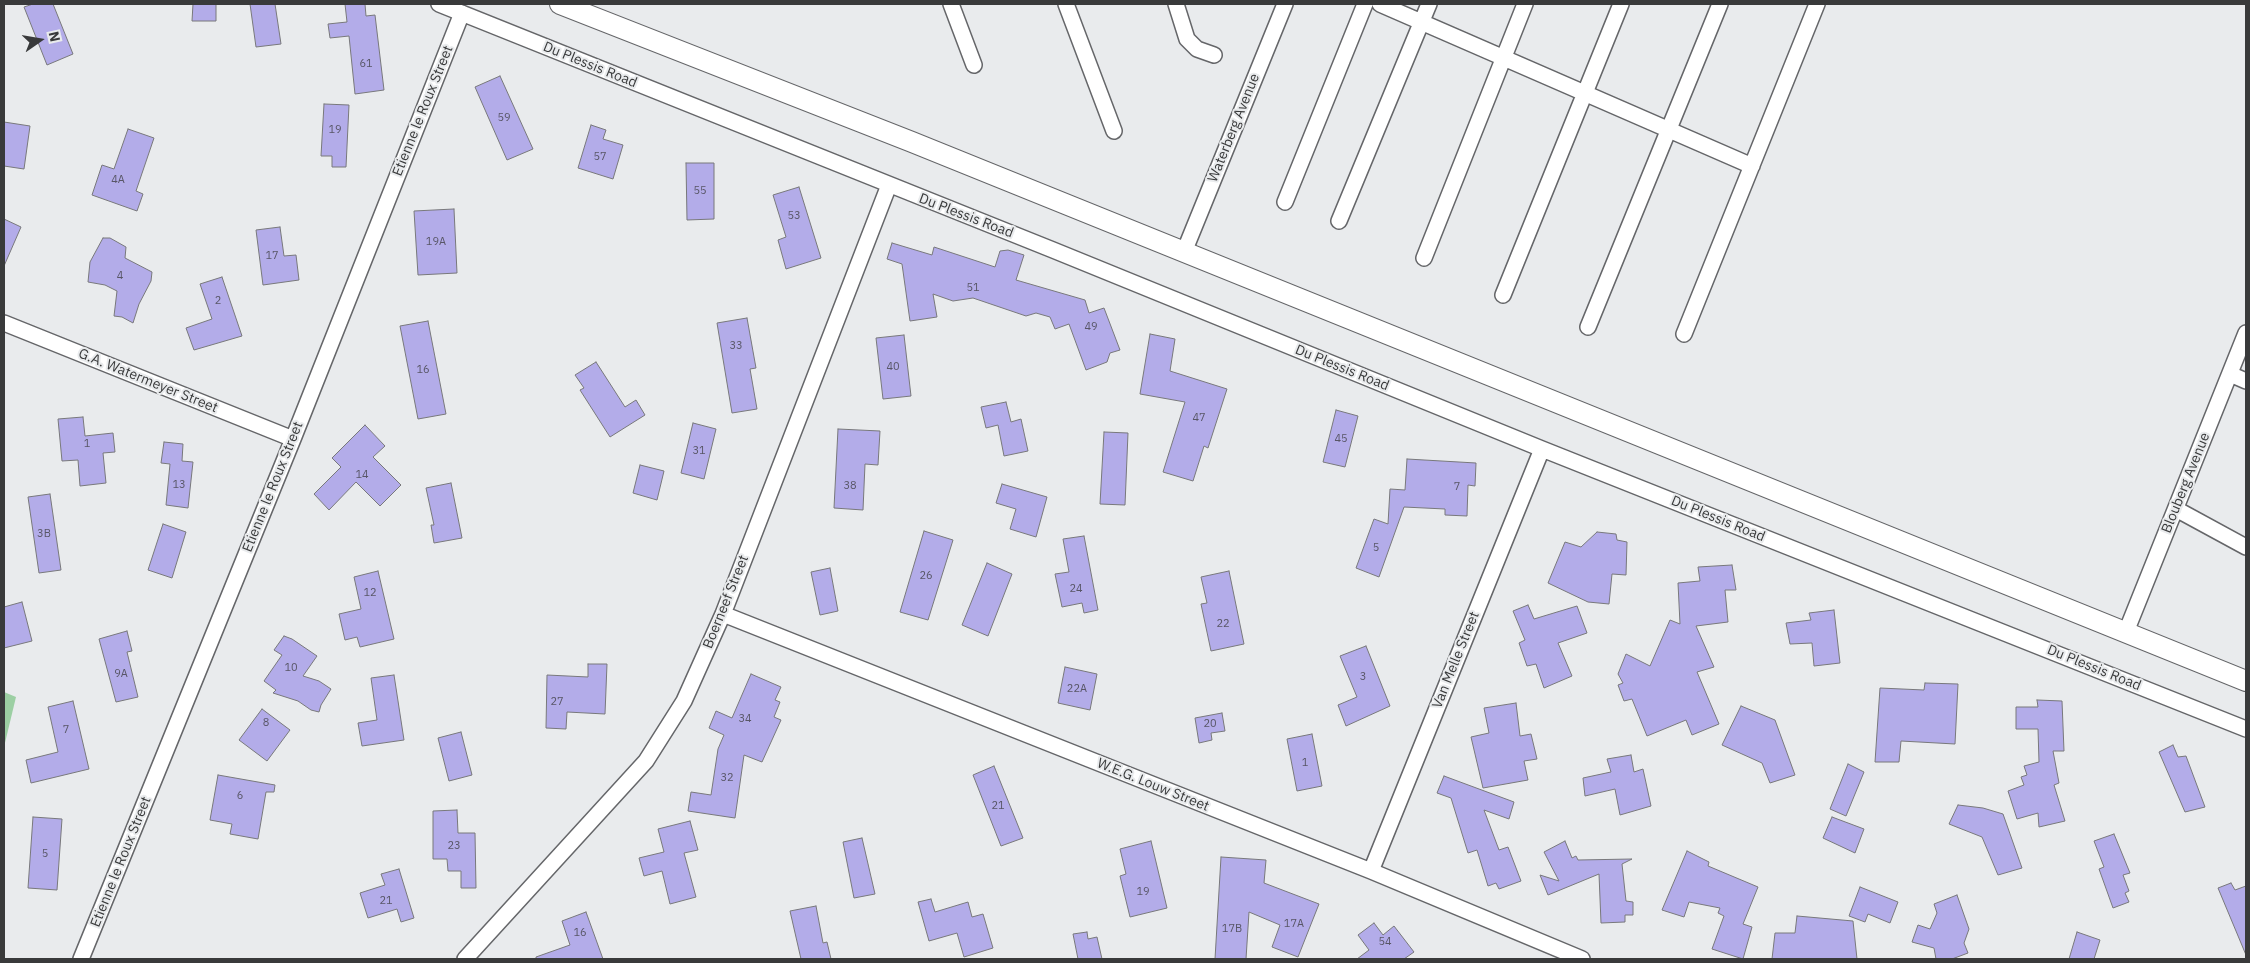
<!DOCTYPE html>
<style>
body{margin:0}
#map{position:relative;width:2250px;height:963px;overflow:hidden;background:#e9ebed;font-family:"IBM Plex Sans",sans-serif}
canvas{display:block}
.frame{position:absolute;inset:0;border:5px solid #393a3b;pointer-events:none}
.north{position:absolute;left:15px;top:15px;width:50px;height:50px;-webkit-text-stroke:4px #e9ebed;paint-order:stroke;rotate:77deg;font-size:14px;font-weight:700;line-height:20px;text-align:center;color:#393a3b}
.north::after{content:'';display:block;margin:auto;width:18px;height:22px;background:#393a3b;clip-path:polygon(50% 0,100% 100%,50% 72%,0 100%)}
</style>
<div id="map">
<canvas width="2250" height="963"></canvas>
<div class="frame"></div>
<div class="north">N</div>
</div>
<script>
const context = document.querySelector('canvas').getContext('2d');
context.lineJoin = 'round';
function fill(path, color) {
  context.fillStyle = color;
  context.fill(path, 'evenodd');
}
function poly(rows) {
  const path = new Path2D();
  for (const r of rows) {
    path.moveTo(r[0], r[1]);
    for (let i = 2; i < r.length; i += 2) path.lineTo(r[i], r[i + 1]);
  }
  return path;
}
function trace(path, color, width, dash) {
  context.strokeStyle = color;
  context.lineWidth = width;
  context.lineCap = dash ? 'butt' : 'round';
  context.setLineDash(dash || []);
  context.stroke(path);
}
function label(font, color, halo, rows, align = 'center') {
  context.font = font + ' "IBM Plex Sans",sans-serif';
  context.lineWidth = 4;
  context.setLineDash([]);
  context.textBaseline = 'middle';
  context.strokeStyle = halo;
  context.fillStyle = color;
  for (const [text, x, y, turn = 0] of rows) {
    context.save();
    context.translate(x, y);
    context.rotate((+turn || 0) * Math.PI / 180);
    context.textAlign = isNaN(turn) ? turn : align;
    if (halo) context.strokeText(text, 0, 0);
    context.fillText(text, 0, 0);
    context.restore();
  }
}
fill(poly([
 [4,692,16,697,4,747]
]), '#9ccfa3');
const building = poly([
 [33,4,53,4,73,54,47,65,24,7,33,4],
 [193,4,216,4,216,21,192,21,193,4],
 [250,4,275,4,281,44,256,47,250,4],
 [345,4,365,4,366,16,375,15,384,90,355,94,349,36,330,38,328,24,347,22,345,4],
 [500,76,533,149,507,160,475,87,500,76],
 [324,104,349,105,346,167,332,167,332,156,321,156,324,104],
 [4,122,30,126,24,169,4,166,4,122],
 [591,125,606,130,603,139,623,145,613,179,578,168,591,125],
 [128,129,154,138,136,191,143,194,137,211,92,195,102,165,114,169,128,129],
 [686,163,714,163,714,219,687,220,686,163],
 [799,187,821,258,786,269,778,240,786,237,773,195,799,187],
 [454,209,457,273,418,275,414,211,454,209],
 [4,219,21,227,4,266,4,219],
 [280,227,284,256,296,255,299,280,263,285,256,230,280,227],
 [103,238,110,238,126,247,125,258,152,272,151,281,139,304,133,323,122,317,114,316,117,291,105,285,88,282,90,262,103,238],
 [892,243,932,255,934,247,995,267,1000,251,1008,250,1024,255,1016,280,1085,300,1089,313,1104,308,1120,350,1110,353,1107,362,1086,370,1069,324,1055,329,1050,317,1036,313,1026,316,973,298,953,301,933,294,937,317,910,321,902,264,887,259,892,243],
 [222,277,242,336,194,350,186,328,212,319,200,284,222,277],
 [747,318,756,368,750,369,757,409,732,413,717,323,747,318],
 [428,321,446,414,418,419,400,326,428,321],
 [1150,334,1175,339,1170,371,1227,389,1208,448,1204,446,1193,481,1163,472,1185,402,1140,394,1150,334],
 [904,335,911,396,883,399,876,338,904,335],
 [596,362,625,407,636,400,645,415,610,437,580,390,584,388,575,375,596,362],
 [1006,402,1011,422,1021,419,1028,451,1004,456,998,425,986,428,981,407,1006,402],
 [1336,410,1358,416,1345,467,1323,462,1336,410],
 [83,417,85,436,113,433,115,452,103,453,106,483,80,486,78,460,62,461,58,419,83,417],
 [693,423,716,429,704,479,681,473,693,423],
 [365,425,385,446,373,457,401,485,380,506,356,482,329,510,314,494,341,467,332,458,365,425],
 [838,429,880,431,878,465,865,464,863,510,834,508,838,429],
 [1104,432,1128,433,1125,505,1100,504,1104,432],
 [164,442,183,444,182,461,193,462,188,508,166,505,170,464,161,463,164,442],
 [1407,459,1476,463,1475,486,1468,485,1467,516,1445,515,1445,509,1404,507,1379,577,1356,568,1374,519,1388,524,1390,489,1405,490,1407,459],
 [640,465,664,471,657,500,633,493,640,465],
 [451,483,462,538,434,543,431,525,434,525,426,488,451,483],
 [1002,484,1047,497,1036,537,1010,529,1016,509,996,503,1002,484],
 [50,494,61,570,39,573,28,497,50,494],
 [163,524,186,532,172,578,148,570,163,524],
 [924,531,953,540,928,620,900,612,924,531],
 [1597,532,1616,534,1617,540,1627,542,1626,575,1612,574,1609,604,1588,602,1548,583,1565,542,1581,547,1597,532],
 [1084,536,1098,610,1084,613,1082,603,1062,607,1055,574,1069,572,1063,539,1084,536],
 [987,563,1012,574,988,636,962,625,987,563],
 [1732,565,1736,590,1725,590,1728,622,1696,626,1714,667,1697,672,1719,724,1692,735,1686,720,1647,736,1632,699,1624,701,1618,685,1623,683,1618,674,1626,654,1650,666,1670,620,1680,624,1678,583,1700,581,1698,567,1732,565],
 [830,568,838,611,820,615,811,572,830,568],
 [378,571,394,639,360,647,357,637,345,640,339,614,361,609,354,577,378,571],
 [1229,571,1244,644,1211,651,1201,604,1207,603,1201,577,1229,571],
 [22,602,32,641,4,648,4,607,22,602],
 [1528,605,1534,619,1577,606,1587,633,1558,643,1572,676,1544,688,1536,664,1527,666,1519,643,1525,640,1513,611,1528,605],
 [1834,610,1840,663,1814,666,1812,643,1790,644,1786,623,1811,620,1809,613,1834,610],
 [127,631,132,651,127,652,138,697,116,702,99,639,127,631],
 [284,636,292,639,317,656,303,676,319,681,331,689,321,705,319,712,311,710,298,701,273,693,276,690,264,681,282,655,274,650,284,636],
 [1366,646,1390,706,1346,726,1338,705,1357,697,1340,656,1366,646],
 [588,664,607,664,605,714,567,712,566,729,546,728,547,675,588,677,588,664],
 [1065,667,1097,674,1090,710,1058,703,1065,667],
 [751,674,781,687,775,700,780,702,774,717,781,720,762,762,744,755,735,818,688,811,691,792,711,795,718,749,724,735,709,728,716,711,732,718,751,674],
 [394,675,404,740,362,746,358,723,377,720,371,678,394,675],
 [1925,683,1958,684,1955,744,1901,741,1899,762,1875,762,1880,688,1924,690,1925,683],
 [2037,700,2062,701,2064,751,2053,751,2059,783,2054,785,2065,821,2039,827,2038,813,2017,819,2008,791,2024,785,2021,777,2027,775,2024,766,2039,762,2038,729,2016,729,2016,707,2038,707,2037,700],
 [73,701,89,769,31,783,26,760,58,752,48,707,73,701],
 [1516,703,1520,736,1531,734,1537,759,1524,761,1528,780,1483,788,1471,737,1489,733,1484,708,1516,703],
 [1741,706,1775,720,1795,775,1770,783,1762,763,1722,745,1741,706],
 [262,709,290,730,267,761,239,740,262,709],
 [1222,713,1225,731,1211,733,1212,740,1199,743,1195,718,1222,713],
 [461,732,472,775,449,781,438,738,461,732],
 [1312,734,1322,786,1297,791,1287,739,1312,734],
 [2173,745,2178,757,2186,756,2205,807,2185,812,2159,752,2173,745],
 [1631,755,1634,772,1643,769,1651,806,1620,815,1615,789,1585,796,1583,778,1611,772,1607,759,1631,755],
 [1848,764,1864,772,1846,816,1830,809,1848,764],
 [994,766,1023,838,1001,846,973,775,994,766],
 [218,775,275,785,274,792,266,792,258,839,230,834,232,824,210,820,218,775],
 [1444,776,1514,802,1509,819,1484,810,1499,850,1508,847,1521,881,1499,889,1496,883,1488,886,1477,850,1468,853,1451,798,1437,793,1444,776],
 [1958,805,1983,808,2003,814,2022,868,1998,875,1982,837,1949,824,1958,805],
 [457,810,458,833,475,833,476,888,461,888,461,871,448,871,447,859,433,859,433,811,457,810],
 [33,817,62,819,57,890,28,888,33,817],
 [1832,817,1864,829,1855,853,1823,838,1832,817],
 [690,821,698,850,684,853,696,897,670,904,662,871,644,876,639,858,664,852,658,829,690,821],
 [2114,834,2130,873,2123,875,2129,891,2125,893,2129,902,2113,908,2099,869,2104,867,2094,841,2114,834],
 [862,838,875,894,854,898,843,842,862,838],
 [1151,841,1167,908,1130,917,1120,876,1126,874,1120,849,1151,841],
 [1565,841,1572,858,1576,856,1578,860,1632,859,1622,864,1626,901,1633,902,1633,915,1625,915,1625,922,1601,923,1599,874,1548,895,1540,875,1559,881,1544,852,1565,841],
 [1687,851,1709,862,1708,866,1758,887,1743,924,1752,927,1743,959,1712,949,1724,916,1718,913,1720,908,1689,902,1684,917,1662,910,1687,851],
 [1221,857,1266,860,1264,883,1319,904,1298,957,1272,947,1280,925,1249,912,1246,959,1215,959,1221,857],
 [399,869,414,918,401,922,397,909,368,918,360,893,385,885,381,874,399,869],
 [2231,883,2235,890,2246,886,2246,955,2218,888,2231,883],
 [1860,887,1898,902,1890,923,1868,914,1865,922,1849,916,1860,887],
 [1957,895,1969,929,1964,943,1968,953,1952,959,1936,959,1934,948,1912,942,1918,925,1930,929,1937,913,1934,904,1957,895],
 [931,899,935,912,968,902,972,917,983,914,993,948,964,957,957,933,929,941,918,902,931,899],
 [816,906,823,943,827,942,831,959,801,959,790,911,816,906],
 [586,912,603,959,536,959,536,957,570,945,562,921,586,912],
 [1797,916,1853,921,1857,959,1772,959,1775,933,1795,933,1797,916],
 [1374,923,1383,935,1394,926,1414,952,1404,959,1357,959,1369,950,1358,935,1374,923],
 [1087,932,1088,939,1097,937,1102,959,1078,959,1073,934,1087,932],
 [2077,932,2100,940,2094,959,2069,959,2077,932]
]);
fill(building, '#b3ace9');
trace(building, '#78787b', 1);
const street = poly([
 [439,4,1053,250,1542,449,2246,729],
 [951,4,974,65],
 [1066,4,1114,131],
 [1176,4,1187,39,1197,49,1214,55],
 [1380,4,1752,166],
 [1285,202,1365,4],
 [1339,221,1429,4],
 [1184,252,1285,4],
 [1424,258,1525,4],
 [1503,295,1621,4],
 [4,323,293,439],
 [1588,327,1720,4],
 [1684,334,1817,4],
 [2230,374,2246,381],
 [2176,509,2246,547],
 [723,614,1371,871,1582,959],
 [2126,632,2246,333],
 [1371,871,1542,449],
 [81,959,293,439,462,13],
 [465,959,646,761,684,701,723,614,889,185]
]);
const secondary = poly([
 [560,4,912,142,2246,681]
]);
trace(street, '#656669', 18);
trace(secondary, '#656669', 22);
trace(street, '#fff', 15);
trace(secondary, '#fff', 20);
label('11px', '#585666', null, [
 ["61",366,64],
 ["59",504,118],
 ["19",335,130],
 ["57",600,157],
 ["4A",118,180],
 ["55",700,191],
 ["53",794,216],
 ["19A",436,242],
 ["17",272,256],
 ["4",120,276],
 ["51",973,288],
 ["2",218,301],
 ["49",1091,327],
 ["33",736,346],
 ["40",893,367],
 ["16",423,370],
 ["47",1199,418],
 ["45",1341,439],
 ["1",87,444],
 ["31",699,451],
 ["14",362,475],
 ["13",179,485],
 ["38",850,486],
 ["7",1457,487],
 ["3B",44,534],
 ["5",1376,548],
 ["26",926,576],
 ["24",1076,589],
 ["12",370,593],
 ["22",1223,624],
 ["10",291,668],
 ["9A",121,674],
 ["3",1363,677],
 ["22A",1077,689],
 ["27",557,702],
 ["34",745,719],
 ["8",266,723],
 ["20",1210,724],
 ["7",66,730],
 ["1",1305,763],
 ["32",727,778],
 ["6",240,796],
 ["21",998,806],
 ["23",454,846],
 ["5",45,854],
 ["19",1143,892],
 ["21",386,901],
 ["17A",1294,924],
 ["17B",1232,929],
 ["16",580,933],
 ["54",1385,942]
]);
label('14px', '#393a3b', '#e9ebed', [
 ["Du Plessis Road",590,65,22],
 ["Etienne le Roux Street",423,111,-68],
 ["Waterberg Avenue",1234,128,-68],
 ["Du Plessis Road",966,216,21],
 ["Du Plessis Road",1342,368,22],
 ["G.A. Watermeyer Street",148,381,22],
 ["Blouberg Avenue",2186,483,-68],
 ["Etienne le Roux Street",273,487,-68],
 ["Du Plessis Road",1718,519,22],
 ["Boerneef Street",726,602,-68],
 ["Van Melle Street",1456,660,-68],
 ["Du Plessis Road",2094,668,22],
 ["W.E.G. Louw Street",1153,785,22],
 ["Etienne le Roux Street",121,862,-68]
]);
</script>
